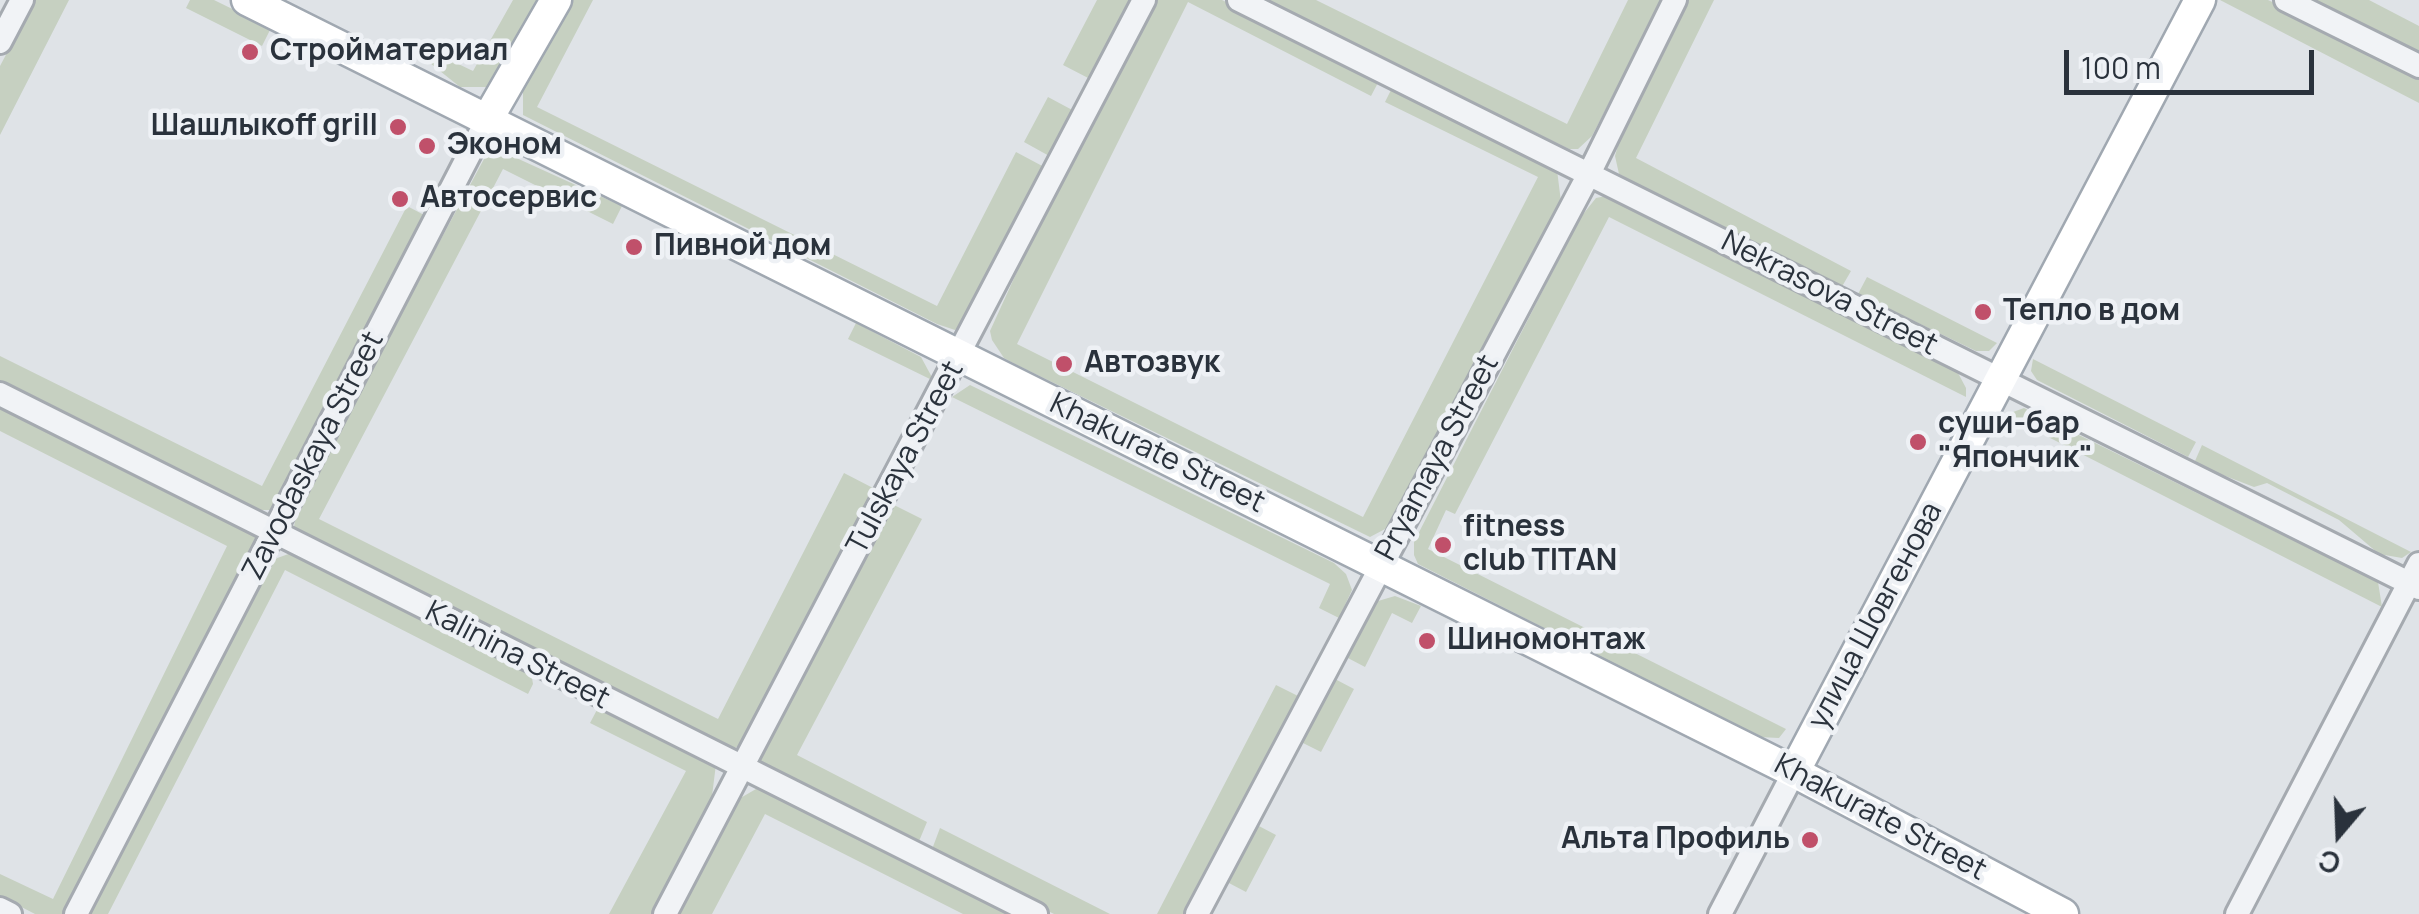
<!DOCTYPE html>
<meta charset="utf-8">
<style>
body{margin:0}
#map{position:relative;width:2419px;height:914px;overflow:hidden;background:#dfe3e7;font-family:Manrope,sans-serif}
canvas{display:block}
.north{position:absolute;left:2289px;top:784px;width:100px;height:100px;-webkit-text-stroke:8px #eef1f5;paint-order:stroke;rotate:199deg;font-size:28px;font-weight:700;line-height:40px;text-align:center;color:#2a323c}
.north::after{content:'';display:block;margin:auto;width:35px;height:45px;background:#2a323c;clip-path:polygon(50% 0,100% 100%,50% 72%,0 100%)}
.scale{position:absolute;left:2064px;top:50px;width:250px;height:45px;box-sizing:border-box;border:5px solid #2a323c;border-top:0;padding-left:12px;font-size:30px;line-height:35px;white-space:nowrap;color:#2a323c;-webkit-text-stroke:8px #eef1f5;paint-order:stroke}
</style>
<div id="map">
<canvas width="2419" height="914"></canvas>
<div class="north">С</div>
<div class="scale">100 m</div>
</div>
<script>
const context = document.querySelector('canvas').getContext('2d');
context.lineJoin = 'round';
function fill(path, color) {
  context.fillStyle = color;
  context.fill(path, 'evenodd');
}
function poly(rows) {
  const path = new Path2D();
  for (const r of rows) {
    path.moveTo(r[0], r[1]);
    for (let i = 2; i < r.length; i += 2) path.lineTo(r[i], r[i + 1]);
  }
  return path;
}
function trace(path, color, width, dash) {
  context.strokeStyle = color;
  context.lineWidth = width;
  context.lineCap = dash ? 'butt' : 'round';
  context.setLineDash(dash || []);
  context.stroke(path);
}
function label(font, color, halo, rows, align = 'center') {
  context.font = font + ' Manrope,sans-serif';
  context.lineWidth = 9;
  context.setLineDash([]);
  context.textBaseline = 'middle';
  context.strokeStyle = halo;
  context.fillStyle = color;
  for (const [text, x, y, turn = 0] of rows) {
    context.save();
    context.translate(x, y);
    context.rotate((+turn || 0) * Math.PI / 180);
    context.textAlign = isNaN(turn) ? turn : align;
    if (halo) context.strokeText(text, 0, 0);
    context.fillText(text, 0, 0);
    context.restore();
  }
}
fill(poly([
 [35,0,69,0,0,135,0,66],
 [190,0,214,0,271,28,262,46,186,8],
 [513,0,545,0,492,87,460,87,425,59,429,50,473,71],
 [572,0,593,0,537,107,937,306,1016,152,1046,168,963,325,955,330,937,324,523,115,523,90],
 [1097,0,1133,0,1092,80,1063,65],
 [1155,0,1222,0,1381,77,1371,96,1188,2,1017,344,1363,517,1538,177,1385,102,1394,84,1557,170,1561,202,1387,528,1370,537,1017,365,1004,358,992,340,990,331,1021,263],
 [1263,0,1316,0,1567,124,1628,0,1662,0,1592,136,1578,149,1569,149],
 [1688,0,1714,0,1636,158,1851,271,1840,290,1619,174,1615,156,1621,135],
 [2220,0,2268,0,2357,41,2419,76,2419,103],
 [2313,0,2369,0,2419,26,2419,53],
 [1048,97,1076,112,1051,157,1024,142],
 [501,151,622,206,613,224,503,169,319,519,718,719,844,473,873,488,801,632,741,744,735,748,727,748,299,534,294,527,297,507,484,159],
 [1606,196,1958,373,1966,388,1966,397,1609,217,1455,514,1446,510,1428,549,1786,729,1779,738,1759,737,1418,564,1414,555,1414,542,1580,218,1596,198],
 [407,206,426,216,270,510,253,510,0,384,0,356,262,486],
 [1867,277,1997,343,1989,351,1976,351,1858,294],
 [856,323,921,357,934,381,848,339],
 [2033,359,2196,442,2188,457,2037,380,2031,371],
 [970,385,1334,563,1346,574,1352,590,1339,618,1319,608,1330,584,952,397],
 [0,401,255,534,258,543,71,914,35,914,0,896,0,874,53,899,227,546,0,431],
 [2024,408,2378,582,2382,607,2005,415],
 [2202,445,2411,552,2402,558,2379,554,2339,520,2267,483,2254,487,2215,472,2195,461],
 [894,505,922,519,797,755,927,822,917,846,771,773,760,762,761,750],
 [294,552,531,672,533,684,528,694,285,570,108,914,89,914,269,561],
 [1395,596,1421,606,1412,623,1392,613,1365,667,1346,657,1370,611,1378,601],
 [1335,679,1354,689,1321,752,1301,742],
 [1276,685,1298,696,1184,914,1157,914],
 [599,706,716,764,711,804,652,914,609,914,686,771,590,723],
 [756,789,765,791,1010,914,963,914,765,814,712,914,677,914,737,800],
 [1257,825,1276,835,1246,892,1227,882],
 [940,828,1110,914,1054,914,931,852]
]), '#c6d0c1');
const minor = poly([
 [1239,0,2419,588],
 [2286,0,2419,66],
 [0,42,22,0],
 [0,394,1036,914],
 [0,909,10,914],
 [76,914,487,120],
 [665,914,1144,0],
 [1197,914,1589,174,1675,0],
 [1720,914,1794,772],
 [2237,914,2419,564]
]);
const major = poly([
 [247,0,1794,772,2063,914],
 [487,120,556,0],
 [1794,772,2200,0]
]);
trace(minor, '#a5aab0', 28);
trace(major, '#a0a8b1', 35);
trace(minor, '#f1f3f6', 22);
trace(major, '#fff', 30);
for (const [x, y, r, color] of [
 [250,52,10,"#c0506a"],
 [398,127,10,"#c0506a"],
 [427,146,10,"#c0506a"],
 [400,199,10,"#c0506a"],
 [634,247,10,"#c0506a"],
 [1983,312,10,"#c0506a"],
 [1064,364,10,"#c0506a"],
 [1918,442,10,"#c0506a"],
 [1443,545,10,"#c0506a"],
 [1427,641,10,"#c0506a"],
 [1810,840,10,"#c0506a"]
]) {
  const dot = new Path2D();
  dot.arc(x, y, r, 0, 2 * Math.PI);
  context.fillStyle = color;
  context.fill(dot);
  trace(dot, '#eef1f5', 4);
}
label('bold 30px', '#2a323c', '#eef1f5', [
 ["Стройматериал",270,52],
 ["Шашлыкоff grill",378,127,"right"],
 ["Эконом",447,146],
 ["Автосервис",420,199],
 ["Пивной дом",654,247],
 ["Тепло в дом",2003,312],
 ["Автозвук",1084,364],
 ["суши-бар",1938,425],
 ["\"Япончик\"",1938,459],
 ["fitness",1463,528],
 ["club TITAN",1463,562],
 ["Шиномонтаж",1447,641],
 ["Альта Профиль",1790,840,"right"]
], 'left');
label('30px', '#2a323c', '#eef1f5', [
 ["Nekrasova Street",1829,294,27],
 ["Khakurate Street",1157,454,26],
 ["Zavodaskaya Street",314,456,-63],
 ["Tulskaya Street",906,458,-62],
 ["Pryamaya Street",1438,458,-62],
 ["улица Шовгенова",1876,616,-62],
 ["Kalinina Street",517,656,27],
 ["Khakurate Street",1880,818,28]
]);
</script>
